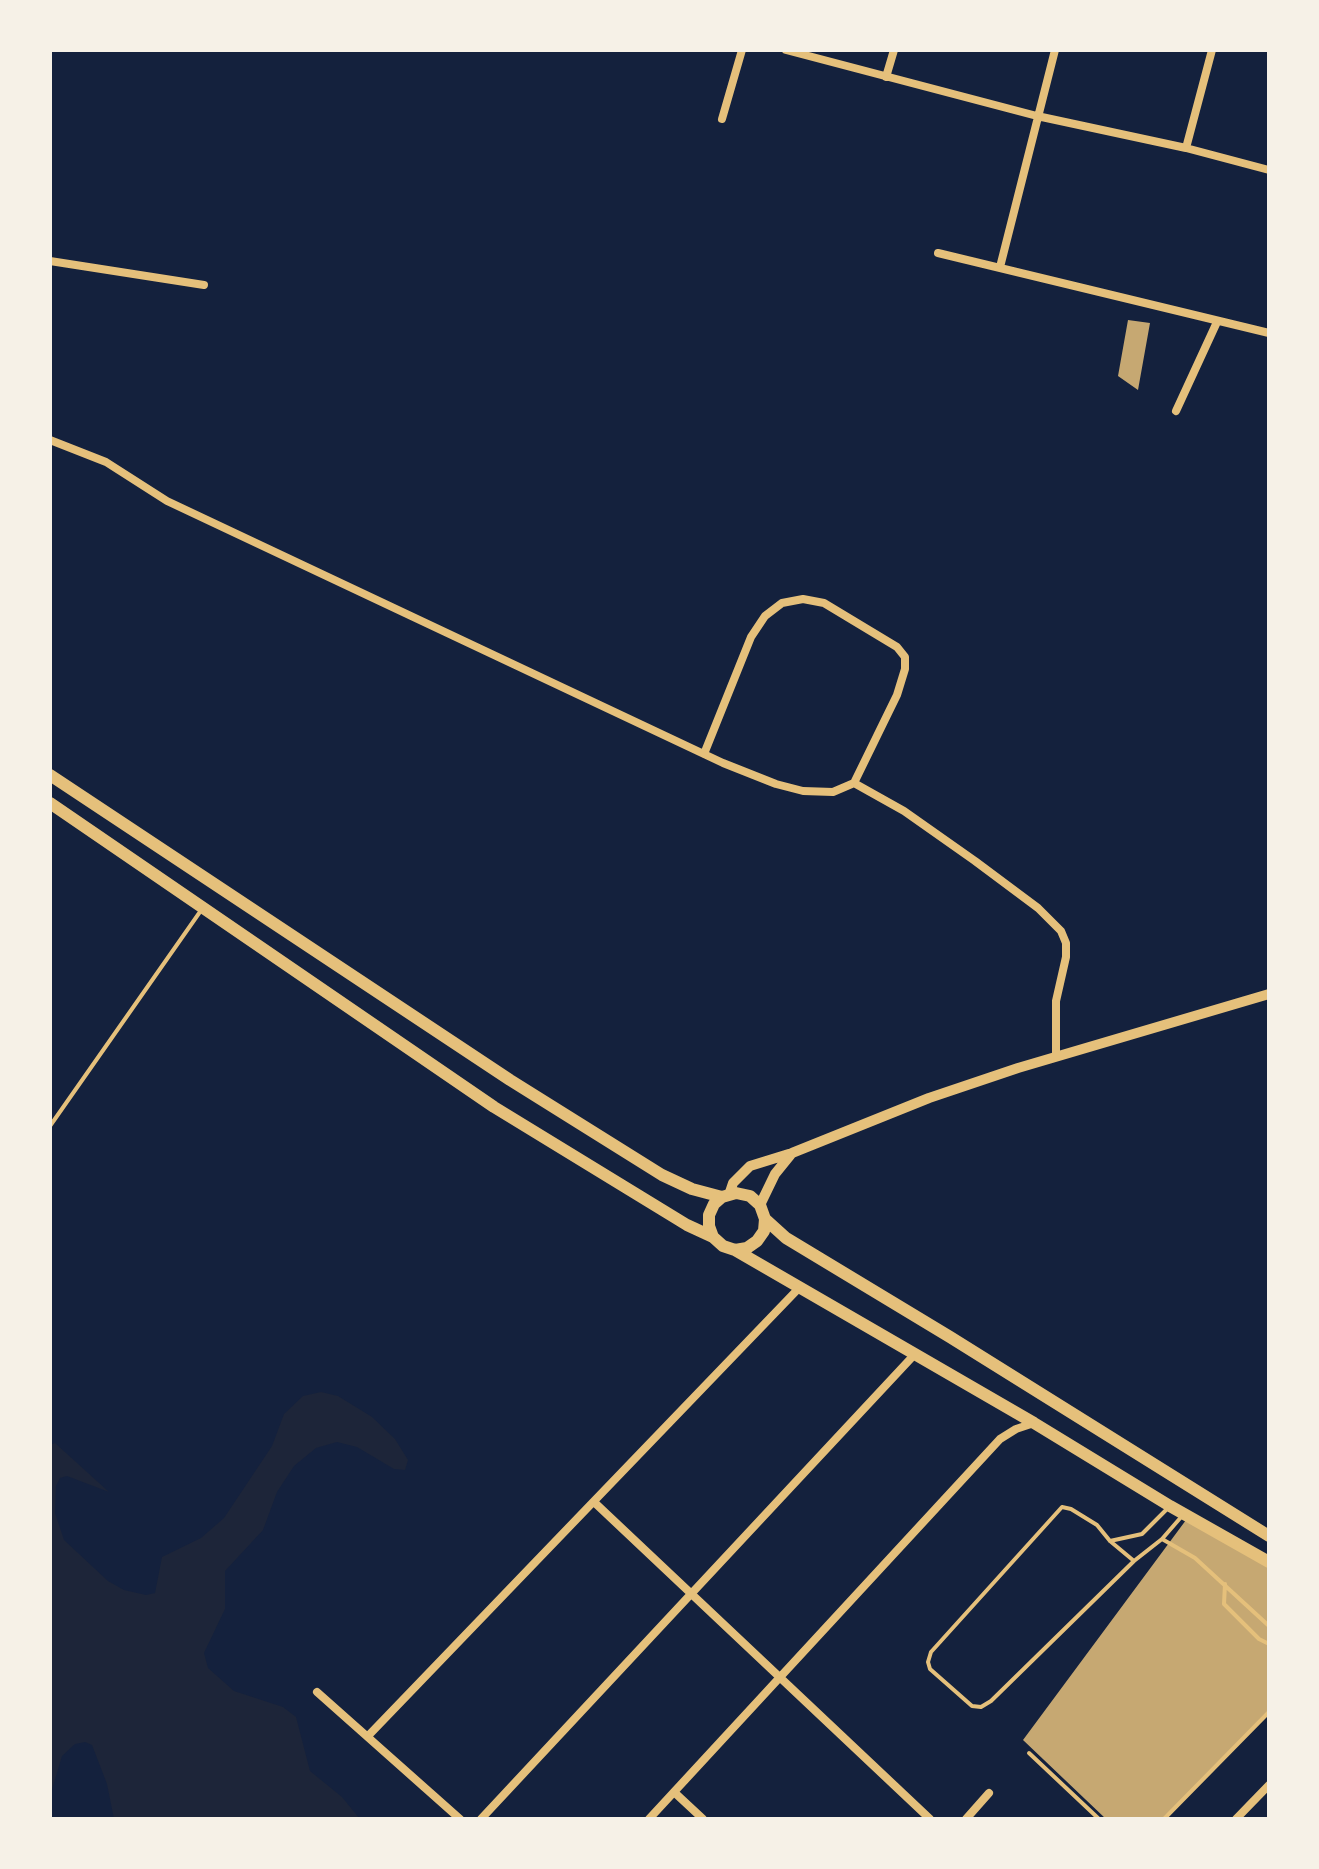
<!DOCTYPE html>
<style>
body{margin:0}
#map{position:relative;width:1319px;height:1869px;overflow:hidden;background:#14213d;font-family:Lora,serif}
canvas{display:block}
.frame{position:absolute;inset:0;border:52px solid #f6f1e7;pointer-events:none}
</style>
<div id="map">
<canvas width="1319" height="1869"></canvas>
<div class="frame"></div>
</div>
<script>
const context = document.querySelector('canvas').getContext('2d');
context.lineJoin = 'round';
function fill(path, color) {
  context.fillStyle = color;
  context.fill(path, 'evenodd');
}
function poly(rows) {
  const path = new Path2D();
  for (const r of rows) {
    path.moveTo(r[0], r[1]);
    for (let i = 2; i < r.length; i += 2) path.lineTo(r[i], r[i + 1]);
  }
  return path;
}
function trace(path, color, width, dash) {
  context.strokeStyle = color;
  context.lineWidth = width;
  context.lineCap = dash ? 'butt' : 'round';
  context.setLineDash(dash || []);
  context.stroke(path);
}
fill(poly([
 [321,1392,338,1396,372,1417,395,1439,408,1460,405,1470,394,1469,357,1447,337,1442,316,1448,294,1466,277,1492,263,1530,225,1571,225,1609,204,1653,208,1668,234,1691,283,1707,296,1717,310,1771,342,1797,360,1819,114,1819,107,1784,92,1745,85,1742,75,1744,62,1756,50,1796,50,1445,55,1443,109,1492,67,1476,60,1478,56,1486,55,1513,64,1540,108,1581,124,1590,146,1595,155,1593,162,1557,201,1538,224,1518,272,1446,284,1414,303,1396]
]), '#1d2539');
fill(poly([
 [1128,320,1150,323,1138,390,1118,376],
 [1186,1520,1269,1567,1269,1711,1164,1819,1106,1819,1023,1740]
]), '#c6a872');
trace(poly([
 [50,1126,202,909],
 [1162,1539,1182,1516],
 [1110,1541,1142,1534,1168,1508],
 [1134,1561,1110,1541,1097,1525,1071,1509,1062,1507,931,1652,928,1662,930,1669,972,1706,981,1707,991,1701,1134,1561,1162,1539,1195,1558,1269,1626],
 [1225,1584,1224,1604,1259,1639,1269,1644],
 [1029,1753,1099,1819],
 [1164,1819,1269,1712]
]), '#e5c07b', 4);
trace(poly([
 [786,50,1037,116,1186,148,1269,170],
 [886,77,894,50],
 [722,119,742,50],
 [1186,148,1212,50],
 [938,253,1269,333],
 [50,261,204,285],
 [1000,267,1055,50],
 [1176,411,1217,322],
 [50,440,106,462,167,501,723,763,776,784,803,791,833,792,854,783,897,695,905,669,905,657,897,647,824,603,803,599,782,603,765,616,751,637,704,754],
 [854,783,904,811,975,861,1038,908,1061,931,1066,943,1066,957,1056,1001,1056,1057],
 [594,1502,930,1819],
 [317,1692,460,1819],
 [368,1736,799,1288],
 [674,1792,703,1819],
 [481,1819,915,1354],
 [649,1819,1000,1439,1016,1429,1034,1423],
 [966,1819,989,1793],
 [1236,1819,1269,1785]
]), '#e5c07b', 8);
trace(poly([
 [729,1195,733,1183,750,1166,792,1153,929,1098,1018,1068,1269,994],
 [760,1205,775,1174,792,1153]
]), '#e5c07b', 10);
trace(poly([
 [50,775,510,1080,662,1175,692,1189,722,1197],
 [50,803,494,1107,687,1225,713,1237],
 [765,1219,764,1231,757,1241,747,1248,735,1250,723,1246,713,1237,709,1226,709,1215,714,1204,722,1197,736,1193,750,1196,760,1205,765,1219,786,1238,950,1337,1269,1536],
 [735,1250,1034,1423,1170,1506,1269,1562]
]), '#e5c07b', 12);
</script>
